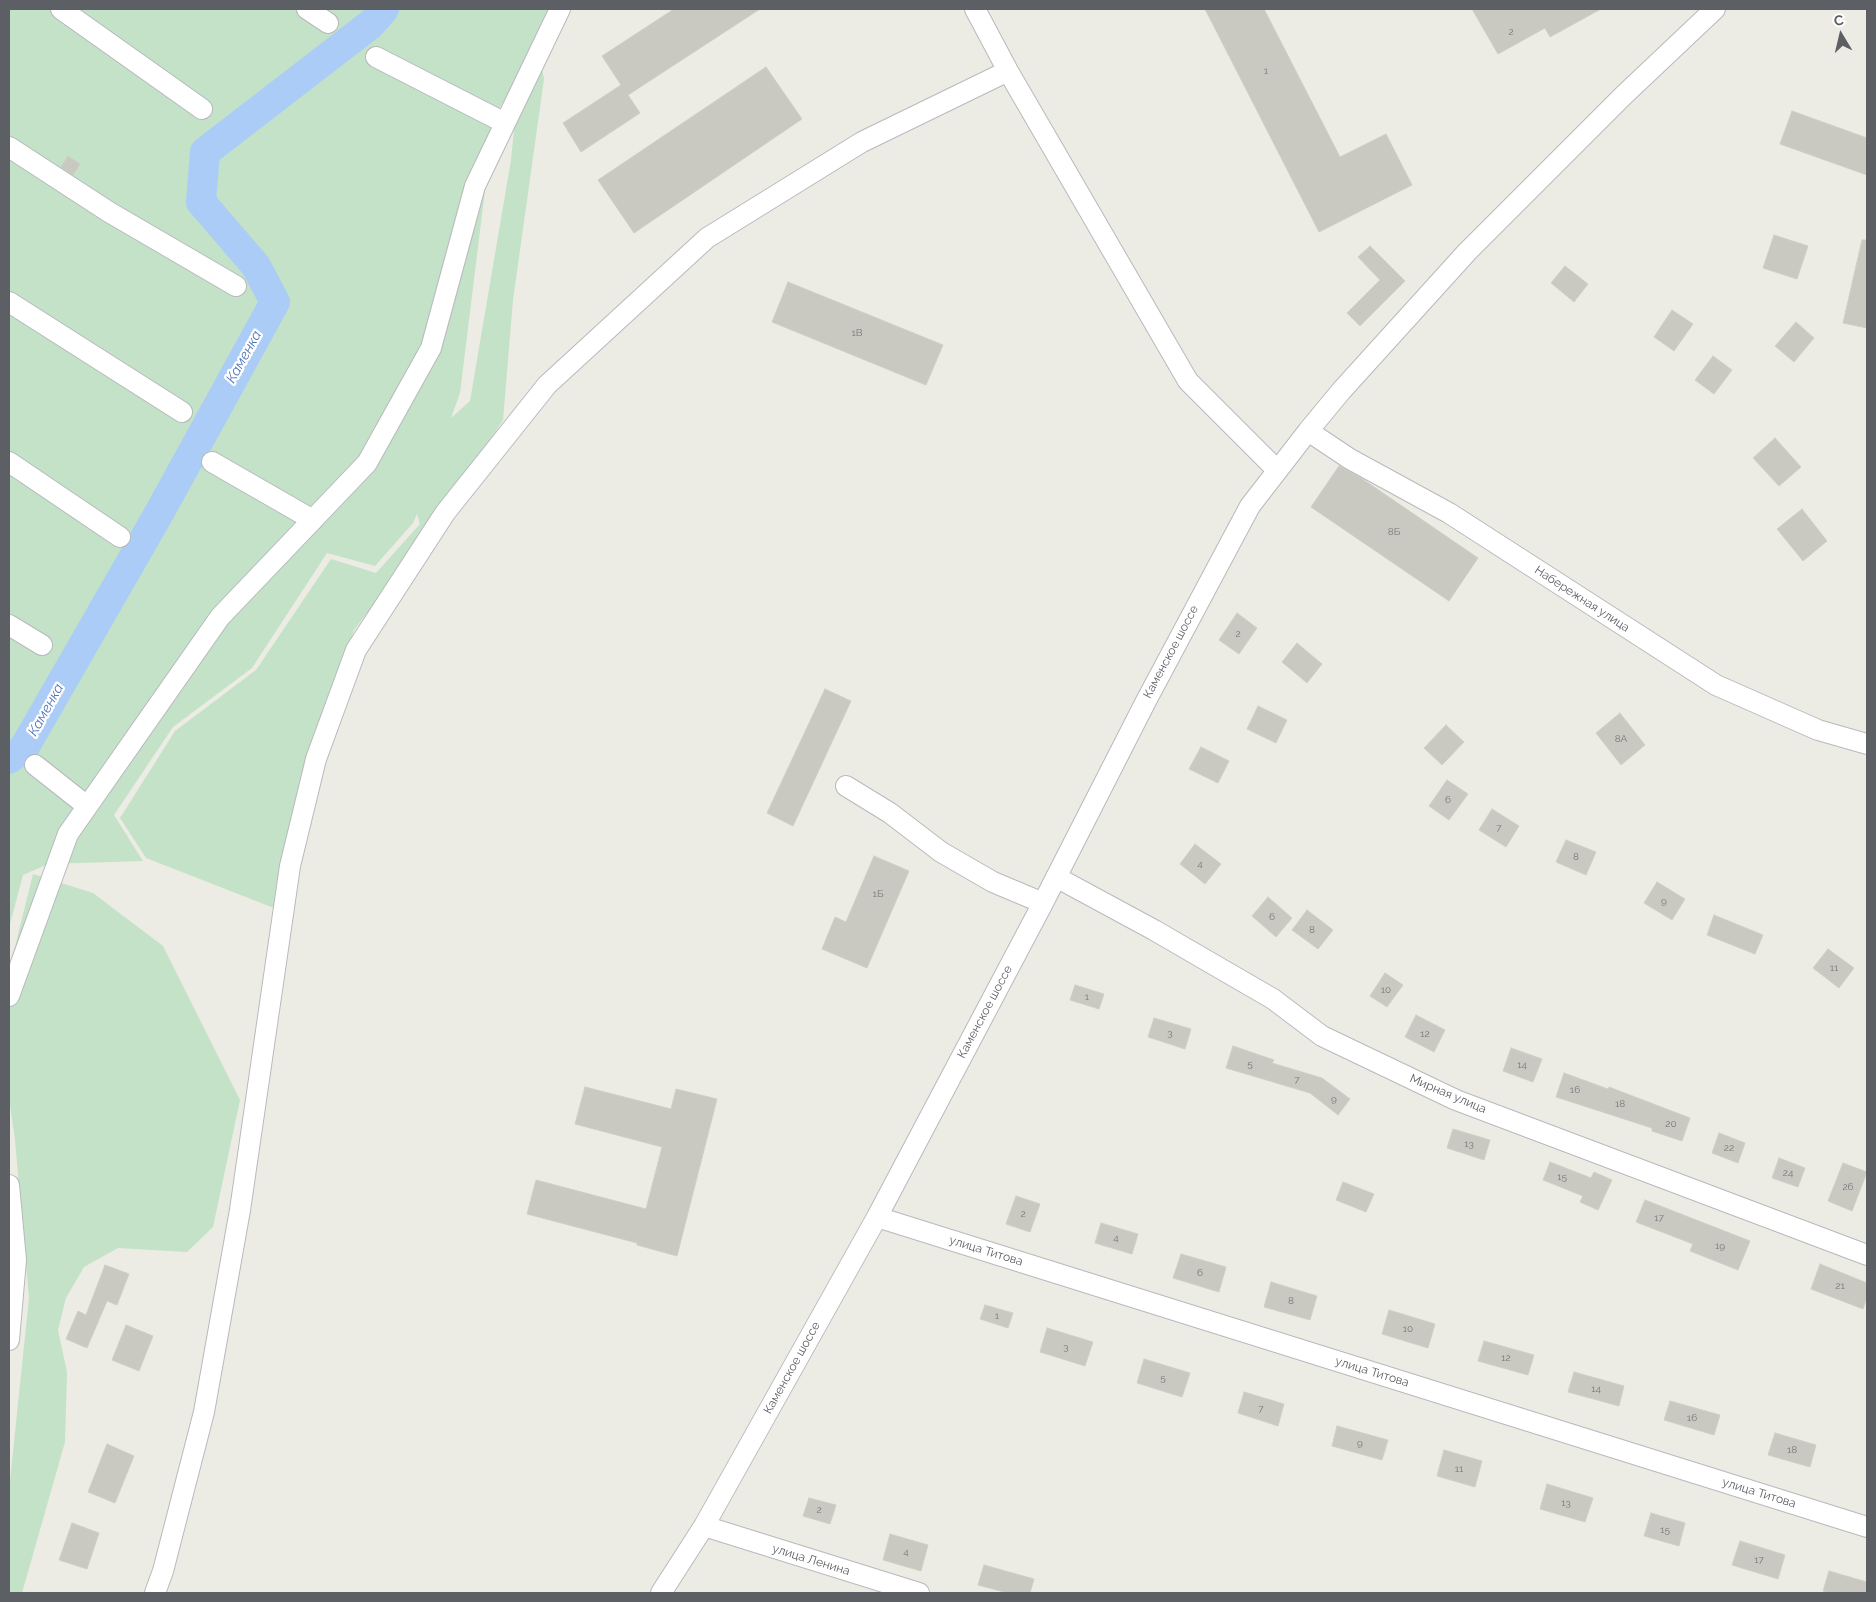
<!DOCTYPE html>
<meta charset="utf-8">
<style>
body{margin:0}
#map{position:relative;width:1876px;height:1602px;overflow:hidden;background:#edece4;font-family:Raleway,sans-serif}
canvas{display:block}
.frame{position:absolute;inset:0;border:10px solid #5c5f63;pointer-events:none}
.north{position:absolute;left:1816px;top:10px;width:50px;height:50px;-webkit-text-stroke:4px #fff;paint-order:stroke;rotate:351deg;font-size:14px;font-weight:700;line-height:20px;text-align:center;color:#5c5f63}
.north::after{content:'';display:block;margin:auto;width:18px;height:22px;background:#5c5f63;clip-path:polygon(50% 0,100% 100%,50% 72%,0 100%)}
</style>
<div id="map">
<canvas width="1876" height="1602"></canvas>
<div class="frame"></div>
<div class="north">С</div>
</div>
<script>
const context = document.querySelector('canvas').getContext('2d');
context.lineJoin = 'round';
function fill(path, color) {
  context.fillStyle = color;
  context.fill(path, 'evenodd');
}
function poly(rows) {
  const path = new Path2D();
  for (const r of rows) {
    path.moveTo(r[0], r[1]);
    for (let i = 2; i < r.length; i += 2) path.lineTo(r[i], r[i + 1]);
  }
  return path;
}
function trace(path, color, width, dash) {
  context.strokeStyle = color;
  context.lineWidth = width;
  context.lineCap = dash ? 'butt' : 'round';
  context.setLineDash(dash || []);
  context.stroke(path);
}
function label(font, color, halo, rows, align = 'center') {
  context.font = font + ' Raleway,sans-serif';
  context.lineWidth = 4.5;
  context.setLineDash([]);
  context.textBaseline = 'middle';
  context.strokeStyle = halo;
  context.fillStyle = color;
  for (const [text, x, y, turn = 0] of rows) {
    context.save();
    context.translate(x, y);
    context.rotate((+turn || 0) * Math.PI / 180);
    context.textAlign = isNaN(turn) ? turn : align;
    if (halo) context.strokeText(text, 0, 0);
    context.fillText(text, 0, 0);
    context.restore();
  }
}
fill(poly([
 [9,9,369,9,363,17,194,142,190,207,248,273,265,302,19,741,9,749],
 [397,9,556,9,537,43,544,79,513,300,503,420,438,519,354,630,304,774,274,908,146,858,120,818,175,731,256,670,331,559,376,573,420,524,417,514,413,523,375,566,327,553,252,668,173,727,114,815,143,861,48,864,23,875,9,928,9,771,28,757,282,305,267,263,213,200,217,156,382,27],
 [506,97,517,100,511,160,470,401,451,418,460,393,494,117],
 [33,874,93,893,163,946,240,1100,213,1227,187,1252,118,1248,84,1267,66,1298,58,1330,67,1372,65,1442,22,1593,9,1593,9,1490,29,1298,15,1140,9,1098,9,971]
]), '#c3e2c7');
trace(poly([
 [9,759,24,748,158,515,275,302,256,266,201,202,205,152,371,24,384,9]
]), '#abccf7', 30);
const building = poly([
 [674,9,760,9,628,95,640,113,581,152,563,123,621,85,602,56,674,9],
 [1205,9,1264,9,1340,157,1386,134,1412,185,1319,232,1205,9],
 [1472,9,1601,9,1550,37,1545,28,1498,54,1472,9],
 [766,67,802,119,634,233,598,180,766,67],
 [1792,111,1867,138,1867,175,1780,144,1792,111],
 [68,156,80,164,73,175,61,167,68,156],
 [1774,235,1808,246,1797,279,1763,268,1774,235],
 [1862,240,1867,240,1867,328,1843,323,1862,240],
 [1370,246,1405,281,1360,326,1347,313,1380,280,1358,257,1370,246],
 [1565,266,1588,284,1574,302,1551,283,1565,266],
 [788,282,943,345,926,385,772,322,788,282],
 [1672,310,1693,324,1674,351,1654,337,1672,310],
 [1796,322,1814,338,1794,362,1775,346,1796,322],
 [1713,356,1732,370,1714,394,1695,380,1713,356],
 [1775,438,1801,467,1779,486,1753,458,1775,438],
 [1339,466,1361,478,1478,558,1449,601,1311,507,1339,466],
 [1802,509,1827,541,1803,561,1777,529,1802,509],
 [1237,613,1257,628,1239,654,1219,640,1237,613],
 [1297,643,1322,664,1307,683,1282,662,1297,643],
 [825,689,851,701,793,826,767,813,825,689],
 [1258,706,1287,720,1276,743,1247,729,1258,706],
 [1620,713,1645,745,1621,765,1596,733,1620,713],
 [1446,725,1464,742,1442,765,1424,748,1446,725],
 [1201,747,1229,761,1218,783,1189,769,1201,747],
 [1447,780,1468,794,1449,820,1429,806,1447,780],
 [1492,809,1519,826,1506,847,1479,830,1492,809],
 [1566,840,1596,852,1586,875,1556,862,1566,840],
 [1195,844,1221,864,1205,884,1180,864,1195,844],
 [874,856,909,871,867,968,822,949,835,917,846,922,874,856],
 [1657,882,1685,899,1672,920,1644,903,1657,882],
 [1268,897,1292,918,1276,937,1252,916,1268,897],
 [1307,910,1333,930,1318,949,1292,930,1307,910],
 [1714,915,1763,935,1755,954,1707,935,1714,915],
 [1828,949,1854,968,1839,988,1813,968,1828,949],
 [1385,973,1403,985,1387,1007,1370,996,1385,973],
 [1075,985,1104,994,1099,1009,1070,1000,1075,985],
 [1416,1015,1445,1030,1434,1052,1405,1037,1416,1015],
 [1154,1018,1191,1029,1185,1049,1148,1037,1154,1018],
 [1233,1046,1274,1060,1272,1063,1322,1078,1350,1099,1338,1115,1310,1093,1226,1068,1233,1046],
 [1511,1048,1542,1059,1533,1082,1503,1071,1511,1048],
 [1564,1073,1608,1089,1609,1087,1690,1118,1682,1141,1652,1131,1652,1128,1556,1097,1564,1073],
 [585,1087,671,1109,676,1089,717,1099,677,1256,637,1245,637,1243,527,1214,536,1180,646,1209,662,1147,575,1124,585,1087],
 [1453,1129,1490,1140,1484,1160,1447,1148,1453,1129],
 [1719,1133,1745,1143,1738,1163,1712,1153,1719,1133],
 [1779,1158,1805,1168,1798,1187,1772,1178,1779,1158],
 [1550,1162,1591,1178,1594,1172,1612,1180,1598,1210,1580,1202,1583,1196,1543,1180,1550,1162],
 [1843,1163,1867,1172,1852,1211,1828,1201,1843,1163],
 [1343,1182,1374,1194,1366,1212,1336,1200,1343,1182],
 [1016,1196,1040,1204,1030,1232,1006,1224,1016,1196],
 [1645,1200,1750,1241,1738,1270,1690,1251,1693,1244,1636,1222,1645,1200],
 [1101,1223,1138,1234,1132,1254,1095,1243,1101,1223],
 [1181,1254,1226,1267,1219,1292,1173,1278,1181,1254],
 [1820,1264,1867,1283,1867,1297,1863,1309,1811,1289,1820,1264],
 [105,1265,129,1274,117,1305,107,1301,87,1348,66,1339,78,1311,86,1315,105,1265],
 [1271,1282,1317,1296,1310,1320,1264,1307,1271,1282],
 [985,1305,1013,1313,1008,1328,980,1319,985,1305],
 [1389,1310,1435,1324,1428,1348,1382,1334,1389,1310],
 [126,1325,153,1336,139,1371,112,1360,126,1325],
 [1047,1328,1093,1342,1085,1366,1040,1352,1047,1328],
 [1484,1341,1534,1355,1528,1375,1478,1361,1484,1341],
 [1144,1359,1190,1373,1182,1397,1137,1383,1144,1359],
 [1574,1372,1624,1386,1619,1406,1568,1392,1574,1372],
 [1244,1392,1284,1404,1278,1426,1238,1413,1244,1392],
 [1670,1401,1720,1415,1714,1435,1664,1420,1670,1401],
 [1337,1426,1388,1440,1382,1460,1332,1446,1337,1426],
 [1775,1433,1816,1445,1810,1467,1768,1455,1775,1433],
 [107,1444,134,1456,115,1503,88,1492,107,1444],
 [1444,1450,1482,1461,1475,1487,1437,1476,1444,1450],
 [1547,1484,1593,1498,1585,1522,1540,1509,1547,1484],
 [809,1498,836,1505,830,1524,803,1516,809,1498],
 [1651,1513,1685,1523,1679,1546,1644,1536,1651,1513],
 [72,1523,99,1533,87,1569,59,1560,72,1523],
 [890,1534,928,1545,921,1571,883,1560,890,1534],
 [1740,1541,1785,1555,1778,1579,1732,1565,1740,1541],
 [984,1565,1034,1579,1030,1593,1008,1593,978,1585,984,1565],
 [1829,1571,1867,1582,1867,1593,1831,1593,1823,1591,1829,1571]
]);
fill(building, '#c9c8c1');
trace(building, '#d1cfc3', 1);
const minor = poly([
 [61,9,202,109],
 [307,9,328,23],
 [975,9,1008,71,1188,381,1277,470],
 [376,57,505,123],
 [9,147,109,212,236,286],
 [9,302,182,412],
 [1308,431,1350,459,1449,513,1716,685,1818,730,1867,744],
 [9,462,120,537],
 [212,462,313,520],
 [9,625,42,645],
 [35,765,87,806],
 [846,786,890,813,941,852,993,882,1043,903],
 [1056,877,1154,930,1273,999,1322,1036,1456,1100,1867,1255],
 [9,996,68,834,220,617,367,463,431,348,475,186,560,9],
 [9,1185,16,1260,9,1340],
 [877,1217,1867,1527],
 [704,1526,919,1593],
 [155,1593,163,1571,204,1412,240,1210,290,866,316,759,356,650,445,513,547,385,707,238,862,142,1008,71],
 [661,1593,704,1526,877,1217,1043,903,1146,701,1250,506,1308,431,1342,390,1467,252,1624,95,1715,9]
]);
trace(minor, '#b7b9bd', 22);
trace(minor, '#fff', 20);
label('10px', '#77797a', null, [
 ["2",1511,32],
 ["1",1266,71],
 ["1В",857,333],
 ["8Б",1394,532],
 ["2",1238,634],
 ["8А",1621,739],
 ["6",1448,800],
 ["7",1499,828],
 ["8",1576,857],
 ["4",1200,864],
 ["1Б",878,894],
 ["9",1664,901],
 ["6",1272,917],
 ["8",1312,930],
 ["11",1834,968],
 ["10",1386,990],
 ["1",1087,997],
 ["3",1170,1033],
 ["12",1425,1034],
 ["5",1250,1064],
 ["14",1522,1065],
 ["7",1297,1080],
 ["16",1575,1090],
 ["9",1334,1099],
 ["18",1620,1104],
 ["20",1671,1124],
 ["13",1469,1144],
 ["22",1729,1148],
 ["24",1788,1173],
 ["15",1562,1177],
 ["26",1848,1187],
 ["2",1023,1214],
 ["17",1659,1218],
 ["4",1116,1238],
 ["19",1720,1246],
 ["6",1200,1273],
 ["21",1840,1286],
 ["8",1291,1301],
 ["1",997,1316],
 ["10",1408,1329],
 ["3",1066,1347],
 ["12",1506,1358],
 ["5",1163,1378],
 ["14",1596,1389],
 ["7",1261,1409],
 ["16",1692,1418],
 ["9",1360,1443],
 ["18",1792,1450],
 ["11",1459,1469],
 ["13",1566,1503],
 ["2",819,1510],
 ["15",1665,1530],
 ["4",906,1552],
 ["17",1759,1560]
]);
label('12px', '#5c5f63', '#fff', [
 ["Набережная улица",1582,599,33],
 ["Каменское шоссе",1171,652,-62],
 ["Каменское шоссе",985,1012,-62],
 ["Мирная улица",1448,1094,23],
 ["улица Титова",986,1251,17],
 ["Каменское шоссе",792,1368,-61],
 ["улица Титова",1372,1372,17],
 ["улица Титова",1759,1493,17],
 ["улица Ленина",811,1560,17]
]);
label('italic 14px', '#5076b8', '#fff', [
 ["Каменка",244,357,-61],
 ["Каменка",46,710,-61]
]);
</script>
